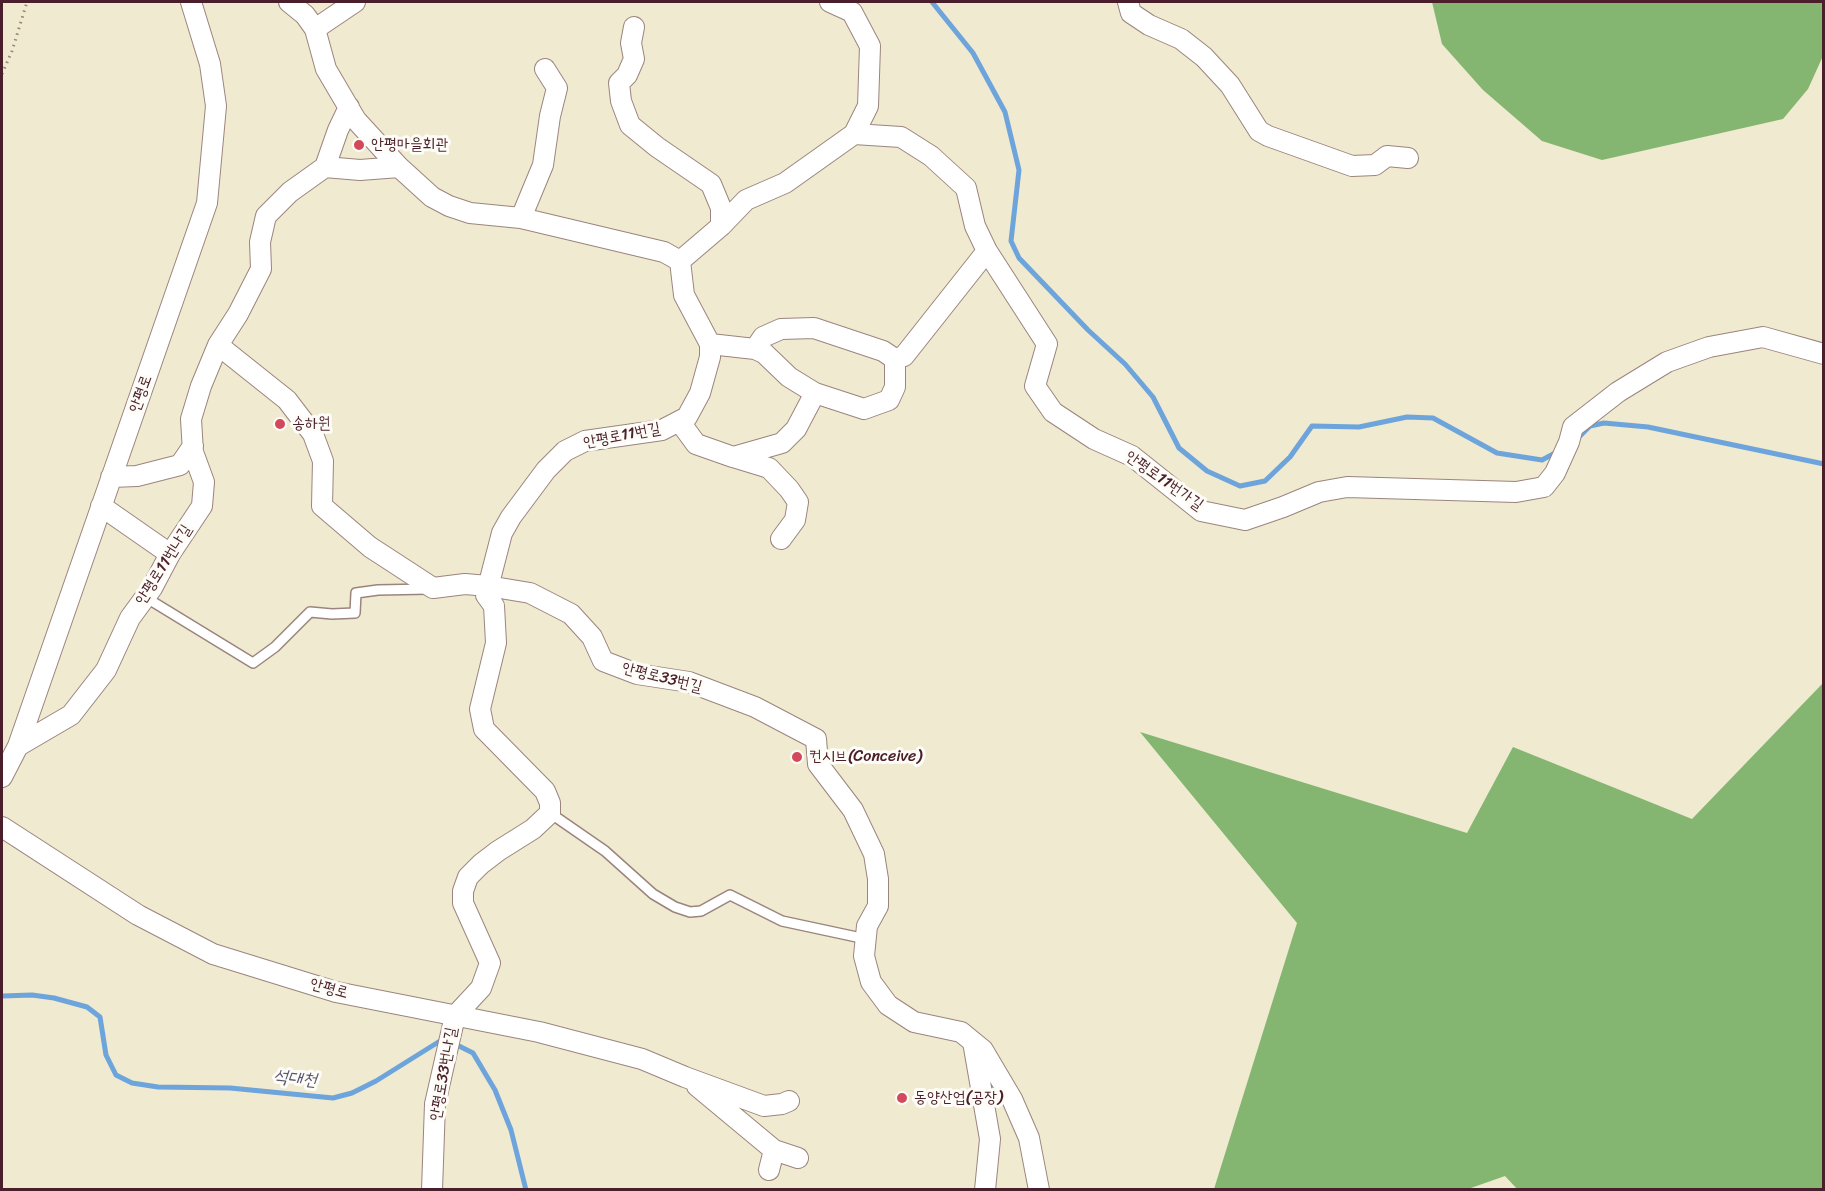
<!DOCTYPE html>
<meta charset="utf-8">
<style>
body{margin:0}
#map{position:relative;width:1825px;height:1191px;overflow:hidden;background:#efead0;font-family:Sriracha,sans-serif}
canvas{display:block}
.frame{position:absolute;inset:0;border:3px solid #4a1f2b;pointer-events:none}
</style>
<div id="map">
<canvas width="1825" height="1191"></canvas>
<div class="frame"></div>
</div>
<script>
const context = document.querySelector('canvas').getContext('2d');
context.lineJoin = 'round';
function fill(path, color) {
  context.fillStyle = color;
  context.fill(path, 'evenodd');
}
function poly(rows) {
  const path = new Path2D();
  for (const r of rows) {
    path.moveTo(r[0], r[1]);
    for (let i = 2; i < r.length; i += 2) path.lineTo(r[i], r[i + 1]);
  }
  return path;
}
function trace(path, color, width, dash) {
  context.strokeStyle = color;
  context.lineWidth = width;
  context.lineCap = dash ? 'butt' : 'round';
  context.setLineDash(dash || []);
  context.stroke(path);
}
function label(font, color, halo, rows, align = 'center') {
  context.font = font + ' Sriracha,"Poor Story",sans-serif';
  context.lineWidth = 6;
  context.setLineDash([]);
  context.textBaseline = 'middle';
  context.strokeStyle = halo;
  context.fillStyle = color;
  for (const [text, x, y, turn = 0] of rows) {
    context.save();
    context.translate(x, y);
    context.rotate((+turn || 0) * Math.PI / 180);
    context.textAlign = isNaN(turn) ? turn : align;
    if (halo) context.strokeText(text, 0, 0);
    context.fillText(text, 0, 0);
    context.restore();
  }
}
fill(poly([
 [1432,2,1823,2,1823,56,1808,89,1783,119,1602,160,1542,141,1483,90,1442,44],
 [1823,683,1823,1189,1518,1190,1505,1176,1468,1189,1214,1189,1297,923,1140,732,1467,833,1513,747,1692,819]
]), '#84b671');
trace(poly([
 [932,2,973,53,1005,112,1019,170,1011,241,1019,258,1088,330,1125,364,1153,397,1179,448,1207,471,1240,486,1265,481,1290,457,1312,426,1359,427,1407,417,1433,418,1497,453,1542,460,1557,452],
 [1577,439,1590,426,1604,423,1648,427,1824,464],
 [2,996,32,995,54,998,87,1007,100,1017,106,1055,116,1075,132,1083,158,1087,230,1088,333,1098,352,1093,376,1081,440,1041,444,1042],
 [453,1043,473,1053,495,1090,511,1130,526,1190]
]), '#6da4db', 5);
const lane = poly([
 [145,597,253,663,275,647,310,612,332,614,355,613,356,593,378,590,428,589],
 [550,813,605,851,653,894,675,907,690,912,701,911,730,895,782,921,866,939]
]);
const street = poly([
 [289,2,305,15,315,29,326,69,356,120,399,167,432,197,449,206,470,213,521,218,664,252,680,261,684,295,710,344,710,357,700,393,687,417,662,430,585,441,565,451,546,470,511,517,502,533,486,595,494,606,496,643,480,709,484,729,545,791,550,803,550,813,533,829,498,851,481,864,468,877,463,891,463,903,490,963,481,988,455,1016,435,1104,432,1190],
 [1128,2,1131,13,1149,25,1181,39,1204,57,1230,85,1259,131,1268,136,1352,166,1375,165,1387,156,1408,158],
 [634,27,631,43,634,59,627,75,619,83,621,101,630,125,657,147,711,184,721,208,721,226],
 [315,29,355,2],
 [854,134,901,137,931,156,966,188,975,226,987,251,1047,344,1035,386,1053,412,1094,439,1132,456,1201,511,1245,520,1283,507,1319,492,1347,487,1516,492,1544,487,1555,473,1569,442,1573,427,1618,392,1667,362,1709,347,1763,337,1824,354],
 [325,167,360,170,399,167],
 [521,218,543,165,550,116,557,88,545,69],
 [680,261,721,226,746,200,785,183,854,134,868,106,870,46,852,12,830,2],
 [710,344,755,349,763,337,781,329,814,328,883,351,895,359,904,356,987,251],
 [218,345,287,400,313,434,323,461,322,506,370,547,433,588,465,584,488,586,530,593,571,614,592,637,603,661,637,674,689,682,755,707,816,739,818,764,853,810,874,854,878,879,878,906,867,926,864,956,871,982,888,1005,914,1022,961,1032,983,1050,1012,1099,1029,1138,1039,1190],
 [755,349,764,353,789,377,815,393,864,409,889,400,895,387,895,359],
 [680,422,696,444,733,457,782,443,796,429,815,393],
 [733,457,769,468,789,489,798,502,795,520,781,539],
 [111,477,137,476,180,465,193,446],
 [101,506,170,554],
 [18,746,71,715,106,670,130,618,152,588,170,554,202,506,204,482,193,452,191,419,201,386,218,345,238,314,261,269,260,242,266,216,290,192,325,167,338,130,349,107],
 [2,777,18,746,207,203,216,106,210,64,191,2],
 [2,827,138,915,213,954,336,992,539,1032,642,1059,685,1077,764,1106,782,1104,789,1101],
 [973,1042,990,1139,985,1190],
 [697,1086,774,1150,769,1170],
 [774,1150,798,1158]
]);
trace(lane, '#9c847e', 12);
trace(street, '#9c847e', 22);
trace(poly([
 [2,74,12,51,27,2]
]), '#9c847e', 3, [1.5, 4.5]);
trace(lane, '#fff', 9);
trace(street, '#fff', 20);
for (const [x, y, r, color] of [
 [359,145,6,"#d1495b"],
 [280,424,6,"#d1495b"],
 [797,757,6,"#d1495b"],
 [902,1098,6,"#d1495b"]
]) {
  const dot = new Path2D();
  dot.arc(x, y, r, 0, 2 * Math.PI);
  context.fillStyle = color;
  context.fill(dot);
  trace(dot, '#fdfcf7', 2);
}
label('16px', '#4a1f2b', '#fdfcf7', [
 ["안평마을회관",371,145],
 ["송하원",292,424],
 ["컨시브(Conceive)",809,757],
 ["동양산업(공장)",914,1098]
], 'left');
label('16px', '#4a1f2b', '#fdfcf7', [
 ["안평로",141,394,-70],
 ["안평로11번길",622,436,-11],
 ["안평로11번가길",1164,481,35],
 ["안평로11번나길",164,565,-58],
 ["안평로33번길",662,678,14],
 ["안평로",329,989,15],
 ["안평로33번나길",444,1074,-80]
]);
label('italic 18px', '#585471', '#fdfcf7', [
 ["석대천",295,1079,6]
]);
</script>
